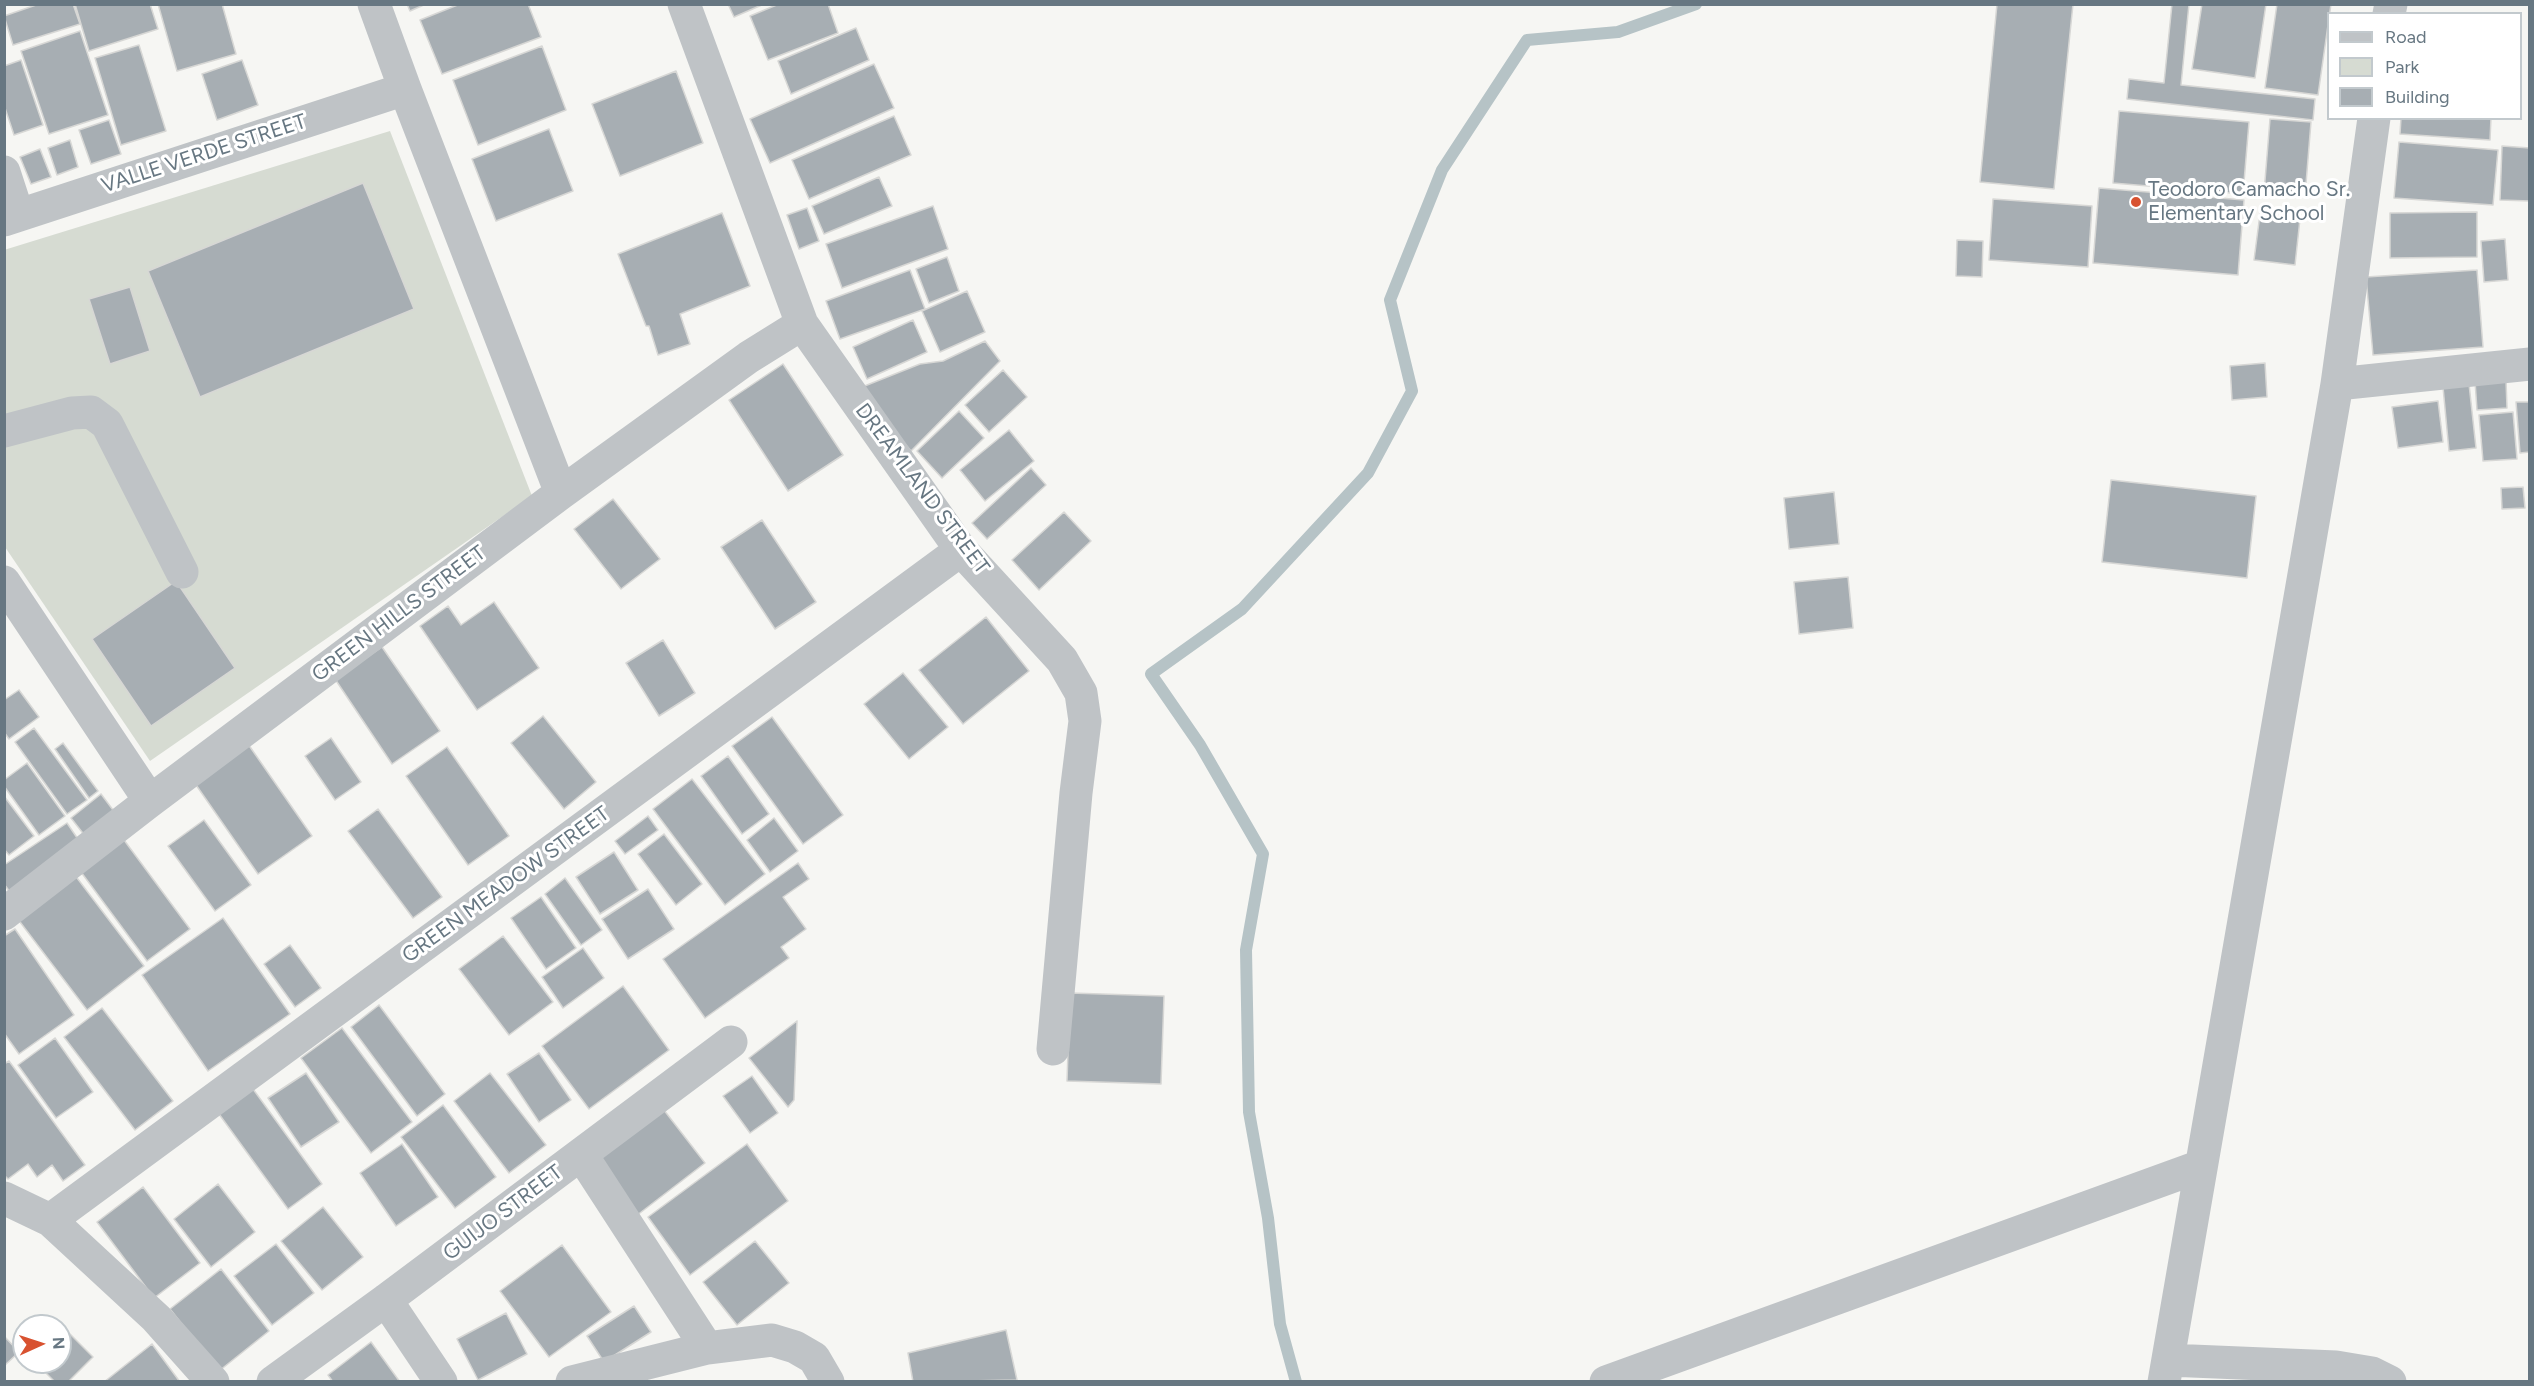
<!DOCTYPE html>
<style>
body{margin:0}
#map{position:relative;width:2534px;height:1386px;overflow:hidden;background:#f6f6f3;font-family:Figtree,sans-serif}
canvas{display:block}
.frame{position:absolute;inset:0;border:6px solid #677782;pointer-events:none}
.legend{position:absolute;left:2327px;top:12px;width:195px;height:108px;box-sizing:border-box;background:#fff;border:2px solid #c2c9cd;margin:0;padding:8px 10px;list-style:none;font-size:18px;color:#677782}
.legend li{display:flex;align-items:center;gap:12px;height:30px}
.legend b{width:30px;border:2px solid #c2c9cd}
.north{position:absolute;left:12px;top:1314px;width:60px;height:60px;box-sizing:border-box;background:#fff;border:2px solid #c2c9cd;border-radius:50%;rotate:87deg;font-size:16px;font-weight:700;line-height:24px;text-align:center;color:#677782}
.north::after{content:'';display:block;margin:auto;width:21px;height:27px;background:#d85230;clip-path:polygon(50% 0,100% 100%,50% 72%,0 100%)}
</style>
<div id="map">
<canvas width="2534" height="1386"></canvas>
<div class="frame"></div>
<ul class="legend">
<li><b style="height:8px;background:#bfc3c6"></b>Road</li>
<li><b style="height:16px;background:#d6dbd2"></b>Park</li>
<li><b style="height:16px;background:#a7aeb3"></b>Building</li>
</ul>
<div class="north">N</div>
</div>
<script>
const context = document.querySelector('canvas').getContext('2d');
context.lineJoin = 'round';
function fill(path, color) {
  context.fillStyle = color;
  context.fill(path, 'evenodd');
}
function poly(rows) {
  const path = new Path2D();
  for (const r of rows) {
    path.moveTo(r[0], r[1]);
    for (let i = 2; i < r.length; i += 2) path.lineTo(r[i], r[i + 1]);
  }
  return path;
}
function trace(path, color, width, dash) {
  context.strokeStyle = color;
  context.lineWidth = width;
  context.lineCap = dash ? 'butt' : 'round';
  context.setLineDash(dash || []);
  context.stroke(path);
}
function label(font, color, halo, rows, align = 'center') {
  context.font = font + ' Figtree,sans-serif';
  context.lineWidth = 6;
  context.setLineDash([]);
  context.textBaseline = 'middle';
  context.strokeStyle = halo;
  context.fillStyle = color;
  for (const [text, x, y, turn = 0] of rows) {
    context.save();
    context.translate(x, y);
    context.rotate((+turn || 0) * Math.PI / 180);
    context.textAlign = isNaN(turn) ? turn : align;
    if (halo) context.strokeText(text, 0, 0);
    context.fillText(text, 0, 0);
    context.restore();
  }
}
fill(poly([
 [390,131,532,496,150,761,5,547,4,250]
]), '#d6dbd2');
trace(poly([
 [1296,1382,1280,1324,1268,1218,1249,1112,1246,950,1263,854,1200,745,1151,674,1242,609,1368,473,1412,391,1390,300,1442,170,1527,40,1618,32,1696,4]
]), '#b6c3c6', 12);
const building = poly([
 [39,4,73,4,80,24,13,45,4,16,39,4],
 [75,4,150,4,158,29,89,51,75,4],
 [158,4,222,4,236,54,177,71,158,4],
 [407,4,426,4,410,11,407,4],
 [460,4,528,4,541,37,442,74,420,20,460,4],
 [728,4,764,4,734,17,728,4],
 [779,4,828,4,838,33,768,60,750,16,779,4],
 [1997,4,2073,4,2054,189,1980,182,1997,4],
 [2172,4,2189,4,2181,85,2315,99,2313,120,2127,99,2129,79,2164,83,2172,4],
 [2202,4,2266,4,2255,78,2192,69,2202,4],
 [2277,4,2331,4,2318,95,2265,88,2277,4],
 [856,28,869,60,791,94,778,61,856,28],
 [80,31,108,115,49,134,21,51,80,31],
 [139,45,166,131,121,145,95,58,139,45],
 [542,46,566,110,478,145,453,80,542,46],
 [21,60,43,125,14,135,4,105,4,66,21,60],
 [242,60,258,105,217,120,202,74,242,60],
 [874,64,894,108,770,163,750,119,874,64],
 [676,71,703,143,620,176,592,104,676,71],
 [2119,111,2249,122,2243,194,2113,183,2119,111],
 [894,116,911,155,809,199,792,160,894,116],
 [2401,118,2491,118,2490,140,2400,134,2401,118],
 [2270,119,2311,122,2305,196,2264,193,2270,119],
 [109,120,121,154,91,164,79,130,109,120],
 [549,129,573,191,496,221,472,159,549,129],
 [70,140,78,167,57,175,48,148,70,140],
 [2399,142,2498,150,2493,205,2394,198,2399,142],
 [2502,146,2530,148,2530,201,2500,200,2502,146],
 [40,149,51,177,31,184,20,157,40,149],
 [879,177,892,206,824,234,812,206,879,177],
 [363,183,414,309,200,397,148,271,363,183],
 [2099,188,2244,200,2238,275,2093,263,2099,188],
 [1993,199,2092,206,2088,267,1989,260,1993,199],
 [933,206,948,249,842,288,826,244,933,206],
 [807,208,819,241,799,249,787,215,807,208],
 [2477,212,2477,257,2390,258,2390,213,2477,212],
 [722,213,750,286,680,314,690,344,658,355,649,326,646,326,618,254,722,213],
 [2260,214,2300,219,2295,265,2254,260,2260,214],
 [2505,239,2508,280,2484,282,2481,241,2505,239],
 [1957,240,1983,241,1982,277,1956,276,1957,240],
 [947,257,959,291,929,303,916,269,947,257],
 [910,270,925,309,840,339,826,301,910,270],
 [2477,270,2483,347,2373,355,2366,277,2477,270],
 [130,287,150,351,110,364,89,299,130,287],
 [967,291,985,332,940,352,922,311,967,291],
 [913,320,927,352,867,379,853,347,913,320],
 [985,341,1000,361,911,451,857,389,920,364,943,361,985,341],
 [2265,363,2267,397,2232,400,2230,366,2265,363],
 [783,364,843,455,788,491,729,400,783,364],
 [1003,370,1027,397,989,432,965,405,1003,370],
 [2506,380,2507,408,2477,410,2475,381,2506,380],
 [2469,384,2476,448,2449,451,2443,387,2469,384],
 [2438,401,2443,442,2398,448,2392,407,2438,401],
 [2516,402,2530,402,2530,452,2520,453,2516,402],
 [959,411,984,438,942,478,917,451,959,411],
 [2513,412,2517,459,2483,461,2479,415,2513,412],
 [1009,430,1034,461,985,501,960,470,1009,430],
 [1031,468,1046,485,987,539,972,523,1031,468],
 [2111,480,2256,496,2247,578,2102,562,2111,480],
 [2523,487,2525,508,2502,509,2501,488,2523,487],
 [1834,492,1839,544,1789,549,1784,498,1834,492],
 [613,499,660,559,621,589,574,529,613,499],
 [1064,512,1091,541,1039,590,1012,560,1064,512],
 [762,520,816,602,775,629,721,547,762,520],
 [1848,577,1853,628,1799,634,1794,582,1848,577],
 [176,581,235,668,151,726,92,639,176,581],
 [494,602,539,668,477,710,420,626,448,606,461,625,494,602],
 [986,617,1029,671,963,724,919,670,986,617],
 [663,640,695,693,659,716,626,663,663,640],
 [382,647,440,731,392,764,335,679,382,647],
 [903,673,948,727,909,759,864,704,903,673],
 [19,690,39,717,9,739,4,732,4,700,19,690],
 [543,716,596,782,564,809,511,743,543,716],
 [772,717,843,815,803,844,732,746,772,717],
 [34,728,87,800,67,814,15,742,34,728],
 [331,738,361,782,335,800,305,756,331,738],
 [63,743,98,791,89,798,55,749,63,743],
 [248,744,312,836,258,874,194,782,248,744],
 [447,747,509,836,468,865,406,776,447,747],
 [728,756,769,814,742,834,701,776,728,756],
 [27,763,65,816,39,835,4,786,4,780,27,763],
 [692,779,765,874,725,905,653,809,692,779],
 [101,794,119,818,89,841,71,818,101,794],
 [4,796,34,836,9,855,4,849,4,796],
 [378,809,442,897,413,918,348,831,378,809],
 [648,816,658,830,625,854,615,841,648,816],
 [774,818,798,851,770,872,747,840,774,818],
 [204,820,251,885,215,911,168,846,204,820],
 [67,823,84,848,13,896,4,884,4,865,67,823],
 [664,834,702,884,676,905,638,854,664,834],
 [124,840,190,929,147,961,81,872,124,840],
 [614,852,638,890,600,914,576,877,614,852],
 [798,863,809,879,783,897,806,929,781,947,789,958,705,1018,663,959,798,863],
 [74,874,144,966,87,1010,17,918,74,874],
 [565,878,602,930,581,945,545,894,565,878],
 [648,889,674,929,628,959,602,919,648,889],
 [541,897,576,948,546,969,511,918,541,897],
 [223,918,290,1014,208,1071,142,975,223,918],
 [15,929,74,1015,19,1054,4,1033,4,936,15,929],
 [503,936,553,1002,509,1035,459,969,503,936],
 [290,945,321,988,295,1007,264,964,290,945],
 [583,948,604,978,563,1008,542,977,583,948],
 [623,986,669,1050,589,1109,542,1046,623,986],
 [1070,993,1164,996,1161,1084,1067,1081,1070,993],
 [379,1005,445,1094,417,1116,351,1027,379,1005],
 [102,1008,173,1101,135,1130,64,1037,102,1008],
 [797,1021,794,1100,788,1107,749,1058,797,1021],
 [342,1028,412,1122,371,1153,301,1058,342,1028],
 [55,1038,93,1092,56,1118,18,1065,55,1038],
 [539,1053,571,1100,539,1122,507,1074,539,1053],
 [9,1061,85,1165,63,1181,52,1165,37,1177,28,1164,8,1179,4,1175,4,1064,9,1061],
 [306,1073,339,1122,301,1147,268,1098,306,1073],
 [490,1073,546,1145,509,1173,454,1101,490,1073],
 [752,1076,778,1113,750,1133,723,1096,752,1076],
 [253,1089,322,1184,288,1209,219,1114,253,1089],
 [443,1105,496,1177,455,1208,401,1137,443,1105],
 [660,1105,705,1163,636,1216,592,1158,660,1105],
 [402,1144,438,1197,396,1226,360,1173,402,1144],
 [747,1144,788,1201,690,1275,648,1217,747,1144],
 [218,1184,255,1232,211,1267,174,1219,218,1184],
 [143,1187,200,1263,154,1298,97,1222,143,1187],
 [323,1207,363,1257,322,1290,281,1241,323,1207],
 [755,1241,789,1283,737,1325,703,1282,755,1241],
 [276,1244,314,1293,272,1325,234,1276,276,1244],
 [562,1245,611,1312,549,1357,500,1291,562,1245],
 [221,1269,269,1331,219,1371,170,1309,221,1269],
 [634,1306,651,1332,604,1362,587,1336,634,1306],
 [506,1313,527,1354,478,1380,457,1339,506,1313],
 [1006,1330,1017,1380,913,1382,908,1353,1006,1330],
 [68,1332,93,1357,68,1382,55,1382,36,1363,60,1362,60,1339,68,1332],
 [4,1336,19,1352,4,1366,4,1336],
 [371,1342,400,1382,333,1382,328,1375,371,1342],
 [152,1344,180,1382,104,1382,152,1344]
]);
fill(building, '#a7aeb3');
trace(building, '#d7d7d5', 1.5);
trace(poly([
 [374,4,405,89,561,493],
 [684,4,802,324,961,550,1062,660,1081,693,1085,721,1076,793,1053,1049],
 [2389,14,2391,4],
 [4,172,18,215],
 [4,220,405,89],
 [2337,384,2530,364],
 [4,431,72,413,91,412,107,424,182,572],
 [4,582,150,801],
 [4,914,150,801,561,493,749,357,802,324],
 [581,1154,707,1348],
 [4,1198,50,1220,156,1318,213,1382],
 [50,1220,961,550],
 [386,1300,441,1382],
 [2168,1360,2336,1367,2372,1373,2390,1382],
 [273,1382,386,1300,731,1042],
 [572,1382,707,1348,772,1340,795,1347,814,1358,828,1382],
 [1606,1382,2201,1166],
 [2164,1382,2337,384,2374,118]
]), '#bfc3c6', 33);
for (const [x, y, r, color] of [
 [2136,202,6,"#d85230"]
]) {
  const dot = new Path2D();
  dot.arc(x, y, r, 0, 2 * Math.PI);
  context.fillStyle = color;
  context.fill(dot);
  trace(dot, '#fff', 2);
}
label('21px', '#677782', '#fff', [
 ["VALLE VERDE STREET",204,154,-18],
 ["DREAMLAND STREET",922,489,53],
 ["GREEN HILLS STREET",399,614,-37],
 ["GREEN MEADOW STREET",506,885,-36],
 ["GUIJO STREET",503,1213,-37]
]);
label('21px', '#677782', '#fff', [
 ["Teodoro Camacho Sr.",2148,190],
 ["Elementary School",2148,214]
], 'left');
</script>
